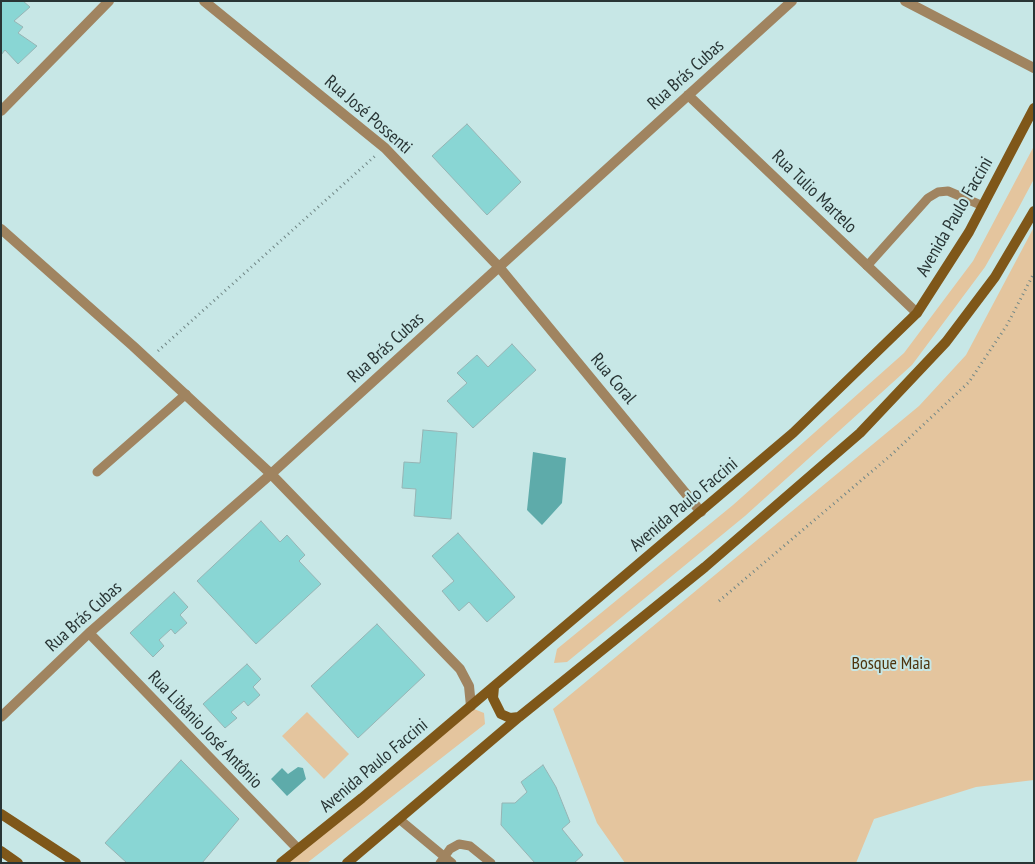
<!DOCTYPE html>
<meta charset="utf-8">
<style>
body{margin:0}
#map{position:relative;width:1035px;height:864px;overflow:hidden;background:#c7e7e6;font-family:"PT Sans Narrow",sans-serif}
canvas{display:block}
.frame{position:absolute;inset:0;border:2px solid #293535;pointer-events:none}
</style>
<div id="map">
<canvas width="1035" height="864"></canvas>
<div class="frame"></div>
</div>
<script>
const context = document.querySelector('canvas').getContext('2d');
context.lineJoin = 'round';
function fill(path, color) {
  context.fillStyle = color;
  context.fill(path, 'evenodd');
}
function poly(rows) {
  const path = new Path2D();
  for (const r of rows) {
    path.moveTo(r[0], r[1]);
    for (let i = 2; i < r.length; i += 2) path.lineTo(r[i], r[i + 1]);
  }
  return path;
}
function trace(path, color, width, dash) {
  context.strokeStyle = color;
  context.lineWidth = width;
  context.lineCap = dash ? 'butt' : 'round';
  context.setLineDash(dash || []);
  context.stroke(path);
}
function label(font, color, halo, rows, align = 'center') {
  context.font = font + ' "PT Sans Narrow",sans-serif';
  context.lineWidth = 4;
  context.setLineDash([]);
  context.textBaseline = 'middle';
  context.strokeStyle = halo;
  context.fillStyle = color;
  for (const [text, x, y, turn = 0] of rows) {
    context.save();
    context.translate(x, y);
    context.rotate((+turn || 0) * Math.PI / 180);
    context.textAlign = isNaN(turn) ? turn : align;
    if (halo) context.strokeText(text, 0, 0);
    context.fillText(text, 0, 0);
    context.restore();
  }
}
fill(poly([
 [1034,146,1034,179,1018,209,985,267,912,365,745,516,567,662,554,663,557,649,733,505,904,353,973,261],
 [1034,227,1034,780,976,787,874,819,856,863,625,863,597,823,553,709,919,406,966,355],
 [474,709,484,713,485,724,307,863,283,863],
 [307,712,349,754,324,779,282,736]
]), '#e4c59e');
fill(poly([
 [533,452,566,458,562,503,542,525,527,510],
 [298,767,303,768,306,779,287,796,271,779,282,768,288,774]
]), '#5eabaa');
const building = poly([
 [1,1,23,1,30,7,14,21,23,27,18,33,37,46,18,64,5,50,1,55,1,1],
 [467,124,521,182,487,215,432,156,467,124],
 [512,344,536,370,473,428,447,401,467,383,457,373,477,355,488,367,512,344],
 [423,430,457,433,451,519,414,516,416,489,402,488,404,462,420,463,423,430],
 [261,521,280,542,287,535,305,555,299,561,321,584,256,644,197,581,261,521],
 [458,533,515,597,487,622,469,602,459,611,442,591,454,581,432,556,458,533],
 [174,592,188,607,180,615,187,623,175,634,171,629,159,640,164,646,153,657,130,633,174,592],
 [377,624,425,675,358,738,311,686,377,624],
 [247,664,261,679,253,687,260,695,248,706,244,701,231,712,237,718,225,728,203,704,247,664],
 [181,760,239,819,202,863,127,863,105,843,181,760],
 [543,765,556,787,570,822,562,829,583,855,574,863,535,863,501,825,502,803,515,803,527,792,521,782,543,765]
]);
fill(building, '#89d6d4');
trace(building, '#96b4b4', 1);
trace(poly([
 [158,351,375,156],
 [719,601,890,456,969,382,1007,325,1034,273]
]), '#718786', 3, [1, 4]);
trace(poly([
 [867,266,928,198,938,192,948,191,983,206],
 [97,472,186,394],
 [399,819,452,863],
 [440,863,450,849,459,844,470,846,491,863]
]), '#a08460', 9);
trace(poly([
 [204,1,385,148,499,267,701,512],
 [905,1,1034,68],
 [688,95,917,313],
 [1,111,109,1],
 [1,229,133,346,271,474,460,669,469,686,471,706],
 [89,633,298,849],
 [1,717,89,633,271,474,792,1]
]), '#a08460', 10);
trace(poly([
 [494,687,493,698,501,714,510,718,519,717],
 [1,814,76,863],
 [1,851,18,863],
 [281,863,362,798,793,433,917,313,969,232,1034,108],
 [347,863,519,717,705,567,860,433,946,342,995,277,1034,211]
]), '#7f5719', 10);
label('18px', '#293535', '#c7e7e6', [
 ["Rua Brás Cubas",686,75,-42],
 ["Rua José Possenti",368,115,41],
 ["Rua Tulio Martelo",814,192,44],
 ["Avenida Paulo Faccini",955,217,-60],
 ["Rua Brás Cubas",386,348,-42],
 ["Rua Coral",613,379,50],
 ["Avenida Paulo Faccini",684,505,-40],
 ["Rua Brás Cubas",84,617,-42],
 ["Rua Libânio José Antônio",205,730,46],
 ["Avenida Paulo Faccini",374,766,-40]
]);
label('18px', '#4e340e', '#c7e7e6', [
 ["Bosque Maia",891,664]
]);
</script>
